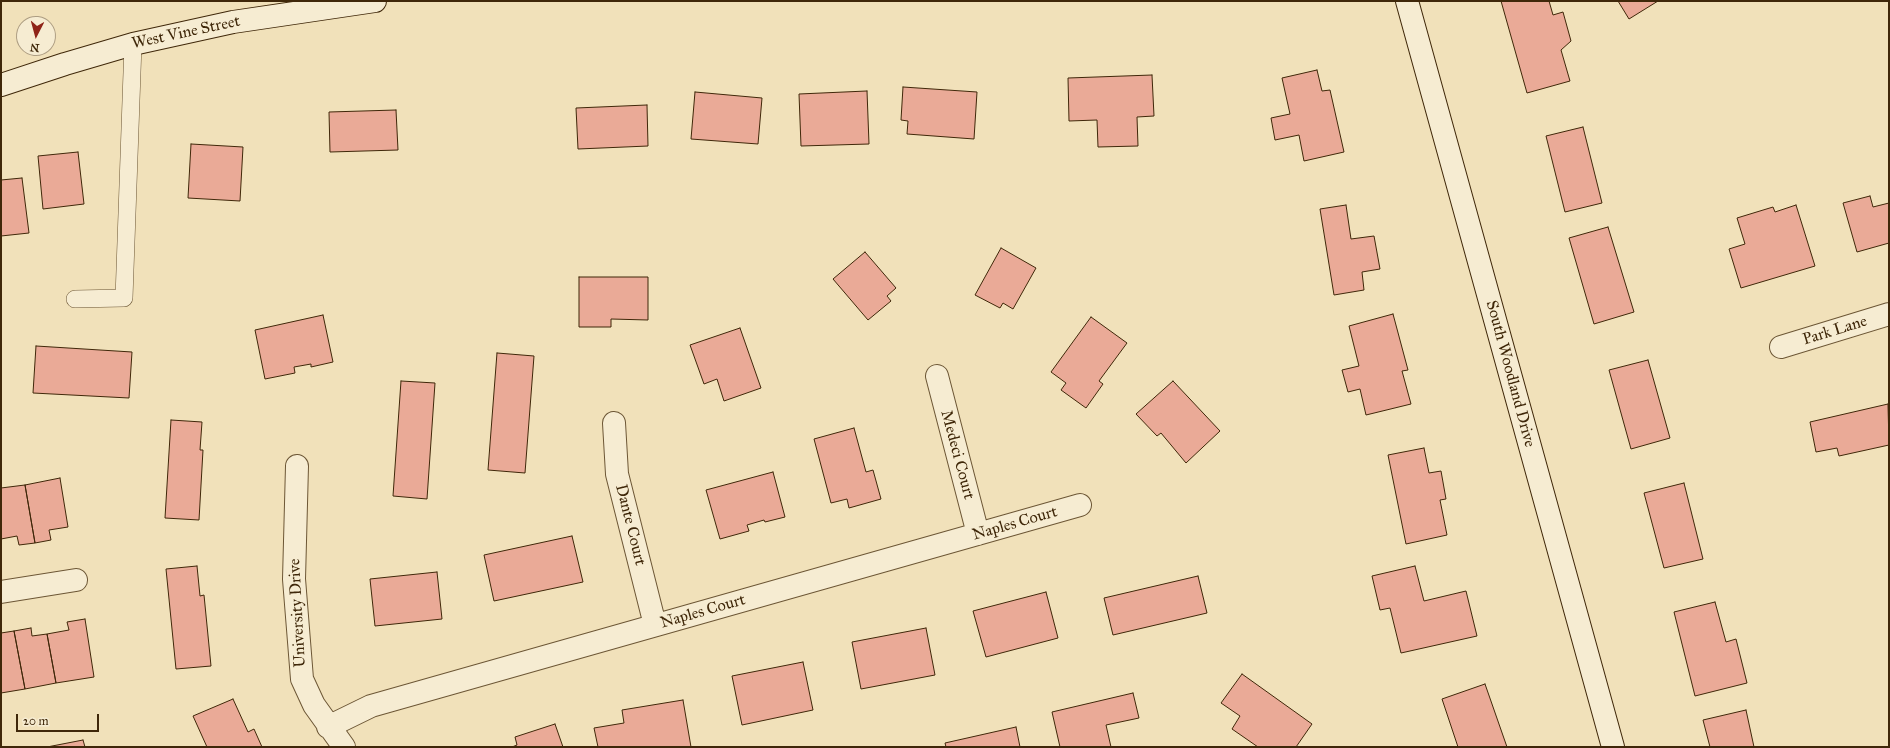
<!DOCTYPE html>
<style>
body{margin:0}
#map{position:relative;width:1890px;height:748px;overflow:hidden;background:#f1e1ba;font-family:"IM FELL Great Primer",serif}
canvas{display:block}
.frame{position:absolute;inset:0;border:2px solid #3f2709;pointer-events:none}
.north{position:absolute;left:16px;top:16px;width:40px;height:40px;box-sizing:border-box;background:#f6ecd2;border:1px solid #ad9d82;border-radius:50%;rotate:186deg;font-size:11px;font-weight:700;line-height:16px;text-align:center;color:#3f2709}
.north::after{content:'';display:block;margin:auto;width:14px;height:18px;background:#8f2418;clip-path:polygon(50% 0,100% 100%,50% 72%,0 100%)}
.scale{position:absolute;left:16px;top:714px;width:83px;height:18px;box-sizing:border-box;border:2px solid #3f2709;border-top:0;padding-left:5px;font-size:12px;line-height:14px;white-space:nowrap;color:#3f2709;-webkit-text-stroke:3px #f6ecd2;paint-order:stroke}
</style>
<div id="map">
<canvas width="1890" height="748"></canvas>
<div class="frame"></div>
<div class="north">N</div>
<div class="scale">20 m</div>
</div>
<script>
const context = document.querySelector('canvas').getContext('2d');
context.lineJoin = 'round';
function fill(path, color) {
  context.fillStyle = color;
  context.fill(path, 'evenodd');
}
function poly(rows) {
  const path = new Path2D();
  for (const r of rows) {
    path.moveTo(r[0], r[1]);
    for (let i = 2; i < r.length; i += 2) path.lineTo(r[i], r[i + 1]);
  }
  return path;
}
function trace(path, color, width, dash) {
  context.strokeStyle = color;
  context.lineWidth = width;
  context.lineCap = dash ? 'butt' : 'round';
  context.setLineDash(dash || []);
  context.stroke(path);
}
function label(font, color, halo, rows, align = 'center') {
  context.font = font + ' "IM FELL Great Primer",serif';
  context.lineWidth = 3;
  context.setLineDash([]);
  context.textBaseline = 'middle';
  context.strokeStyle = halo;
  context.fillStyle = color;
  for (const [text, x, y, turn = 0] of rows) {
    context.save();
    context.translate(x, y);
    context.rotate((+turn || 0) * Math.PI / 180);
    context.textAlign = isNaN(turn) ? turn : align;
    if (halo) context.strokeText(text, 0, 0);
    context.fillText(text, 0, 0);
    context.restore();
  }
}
const building = poly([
 [1501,1,1549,1,1553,15,1563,12,1571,41,1561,50,1570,81,1527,93,1501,1],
 [1618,1,1658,1,1629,19,1618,1],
 [1317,70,1322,91,1330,90,1344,152,1304,161,1299,135,1275,140,1271,118,1290,114,1282,78,1317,70],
 [1152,75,1154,116,1137,117,1138,146,1098,147,1097,120,1069,121,1068,78,1152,75],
 [903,87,977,92,974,139,907,134,908,121,901,120,903,87],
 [867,91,869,144,801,146,799,94,867,91],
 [695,92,762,98,758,144,691,139,695,92],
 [647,105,648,146,578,149,576,108,647,105],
 [396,110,398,150,330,152,329,112,396,110],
 [1583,127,1602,203,1565,212,1546,136,1583,127],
 [191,144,243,147,240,201,188,198,191,144],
 [78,152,84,204,43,209,38,156,78,152],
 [22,178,29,233,1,236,1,180,22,178],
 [1870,196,1873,207,1889,203,1889,243,1857,252,1843,203,1870,196],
 [1346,205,1351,239,1374,236,1380,269,1362,272,1364,290,1334,295,1320,209,1346,205],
 [1796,205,1815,266,1741,288,1729,249,1745,244,1737,218,1773,207,1775,212,1796,205],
 [1608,227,1634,312,1594,324,1569,238,1608,227],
 [1001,248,1036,268,1013,309,1003,303,1000,308,975,295,1001,248],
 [865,252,896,288,887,296,891,301,868,320,833,279,865,252],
 [579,277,648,277,648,320,611,319,611,327,579,327,579,277],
 [1393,314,1408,370,1402,371,1411,404,1366,415,1360,389,1348,392,1342,370,1359,366,1349,326,1393,314],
 [323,315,333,362,311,367,311,364,294,367,295,373,265,379,255,330,323,315],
 [1091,317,1127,343,1099,381,1103,384,1086,408,1061,390,1066,383,1051,372,1091,317],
 [740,328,761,388,724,401,717,379,704,384,690,345,740,328],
 [36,346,132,352,129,398,33,393,36,346],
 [497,353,534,356,525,473,488,470,497,353],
 [1648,360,1670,438,1631,449,1609,370,1648,360],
 [401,381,435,383,427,499,393,496,401,381],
 [1173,381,1220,431,1186,463,1161,433,1157,436,1136,414,1173,381],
 [1888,404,1889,445,1839,456,1837,448,1816,452,1810,422,1888,404],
 [171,420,202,422,200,450,203,450,199,520,165,518,171,420],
 [854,428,866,472,873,470,881,499,849,508,847,499,831,503,814,439,854,428],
 [1424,448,1429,473,1441,471,1446,499,1440,500,1447,535,1406,544,1388,455,1424,448],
 [773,472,785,517,765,522,764,520,747,525,749,531,720,539,706,490,773,472],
 [60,478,68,527,49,530,51,540,35,543,25,485,60,478],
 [1684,483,1703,559,1664,568,1644,493,1684,483],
 [25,485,35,543,19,545,17,536,1,539,1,488,25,485],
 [572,536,583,582,494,601,484,555,572,536],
 [197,566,200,596,204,595,211,666,176,669,166,569,197,566],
 [1415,566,1424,601,1466,591,1477,636,1401,653,1390,608,1380,610,1372,576,1415,566],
 [437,572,442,619,375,626,370,579,437,572],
 [1198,576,1207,613,1113,635,1104,598,1198,576],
 [1046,592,1058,638,986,657,973,611,1046,592],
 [1715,602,1726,642,1736,639,1747,683,1695,696,1674,612,1715,602],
 [85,619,94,677,56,683,47,634,69,630,67,622,85,619],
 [31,628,32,636,47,634,56,683,25,689,14,631,31,628],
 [926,628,935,675,861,689,852,642,926,628],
 [14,631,25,689,1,693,1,633,14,631],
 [803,662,813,710,742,725,732,676,803,662],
 [1242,674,1312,724,1296,747,1258,747,1232,729,1240,716,1221,703,1242,674],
 [1485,684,1507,747,1458,747,1442,699,1485,684],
 [1133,693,1139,718,1106,725,1111,747,1060,747,1052,712,1133,693],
 [233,699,248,732,254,729,262,747,207,747,193,716,233,699],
 [683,700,691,747,598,747,594,728,624,723,622,710,683,700],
 [1746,710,1754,747,1710,747,1703,720,1746,710],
 [555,724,563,747,512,747,517,745,515,737,555,724],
 [1016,727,1020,747,946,747,945,743,1016,727],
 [83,740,85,747,47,747,83,740]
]);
fill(building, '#eaaa97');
trace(building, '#3f2709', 1);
const lane = poly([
 [75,299,124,298,133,44]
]);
const street = poly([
 [1781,347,1889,314],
 [937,376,978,534],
 [614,423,617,474,655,625],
 [297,466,294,579,302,679,314,705,344,747],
 [1,592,76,580],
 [328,727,371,706,1080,505]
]);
const secondary = poly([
 [1407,1,1613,747],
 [1,85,65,64,133,44,233,22,375,1]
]);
trace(lane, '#6c5635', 18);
trace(street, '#6c5635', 24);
trace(secondary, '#3f2709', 24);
trace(lane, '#f6ecd2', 17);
trace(street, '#f6ecd2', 22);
trace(secondary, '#f6ecd2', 22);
label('16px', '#3f2709', '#f6ecd2', [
 ["West Vine Street",186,33,-12],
 ["Park Lane",1835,331,-17],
 ["South Woodland Drive",1510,374,75],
 ["Medeci Court",957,455,75],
 ["Naples Court",1015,524,-16],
 ["Dante Court",630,525,76],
 ["Naples Court",703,612,-16],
 ["University Drive",298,613,-93]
]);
</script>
